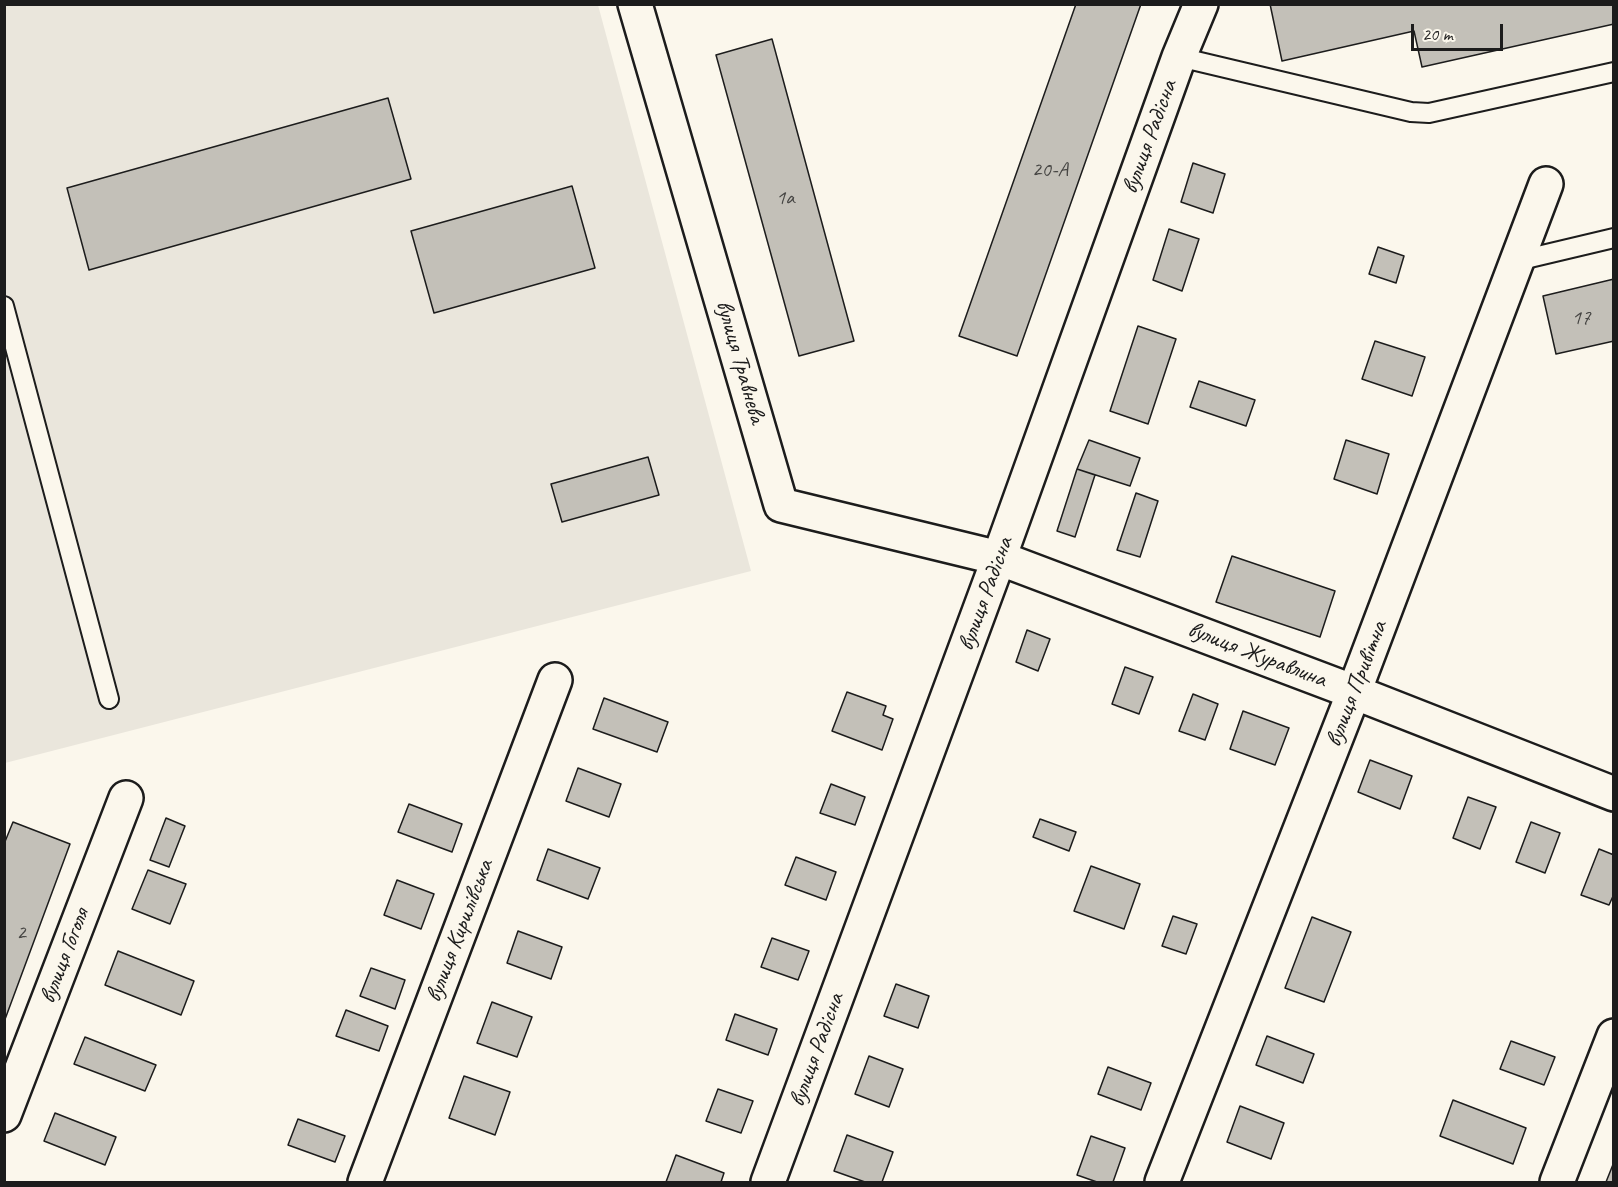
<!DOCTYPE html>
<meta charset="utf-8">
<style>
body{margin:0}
#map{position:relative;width:1618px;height:1187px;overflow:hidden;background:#fbf7ec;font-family:Caveat,sans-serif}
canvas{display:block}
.frame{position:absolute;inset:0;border:6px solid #1c1c1c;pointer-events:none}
.scale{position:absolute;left:1411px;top:24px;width:92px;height:27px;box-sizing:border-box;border:3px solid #1c1c1c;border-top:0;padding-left:8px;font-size:18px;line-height:21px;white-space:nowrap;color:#1c1c1c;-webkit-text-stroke:4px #fbf7ec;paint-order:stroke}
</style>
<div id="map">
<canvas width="1618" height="1187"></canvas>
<div class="frame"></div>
<div class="scale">20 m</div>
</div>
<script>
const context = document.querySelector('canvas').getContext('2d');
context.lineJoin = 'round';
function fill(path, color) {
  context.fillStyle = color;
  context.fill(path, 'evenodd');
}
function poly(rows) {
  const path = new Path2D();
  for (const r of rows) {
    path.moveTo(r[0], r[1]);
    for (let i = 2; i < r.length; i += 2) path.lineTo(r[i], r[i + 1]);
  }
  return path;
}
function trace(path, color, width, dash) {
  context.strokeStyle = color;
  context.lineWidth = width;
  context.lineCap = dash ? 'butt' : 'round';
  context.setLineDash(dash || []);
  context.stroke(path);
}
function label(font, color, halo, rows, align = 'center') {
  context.font = font + ' Caveat,sans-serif';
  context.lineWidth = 5;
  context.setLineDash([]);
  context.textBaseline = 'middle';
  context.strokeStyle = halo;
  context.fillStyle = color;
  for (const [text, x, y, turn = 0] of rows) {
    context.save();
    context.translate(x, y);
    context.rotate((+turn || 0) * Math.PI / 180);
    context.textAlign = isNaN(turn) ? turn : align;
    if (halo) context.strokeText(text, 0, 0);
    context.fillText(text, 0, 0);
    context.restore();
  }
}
fill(poly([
 [5,5,598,5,751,571,5,763]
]), '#eae6dc');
const building = poly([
 [1076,4,1141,4,1017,356,959,336,1076,4],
 [1270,4,1614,4,1614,24,1422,67,1414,31,1282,61,1270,4],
 [772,39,854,341,799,356,716,55,772,39],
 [388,98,411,179,89,270,67,188,388,98],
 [1193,163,1225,174,1213,213,1181,202,1193,163],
 [572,186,595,268,434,313,411,231,572,186],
 [1169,229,1199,239,1182,291,1153,280,1169,229],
 [1378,247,1404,256,1396,283,1369,274,1378,247],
 [1614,279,1614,341,1556,354,1543,296,1614,279],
 [1138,326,1176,339,1148,424,1110,411,1138,326],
 [1375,341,1425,357,1412,396,1362,379,1375,341],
 [1199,381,1255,400,1246,426,1190,407,1199,381],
 [1089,440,1140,458,1130,486,1077,469,1089,440],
 [1346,440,1389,454,1377,494,1334,479,1346,440],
 [648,457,659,495,562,522,551,484,648,457],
 [1077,469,1095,475,1075,537,1057,531,1077,469],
 [1136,493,1158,501,1140,557,1117,550,1136,493],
 [1232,556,1335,591,1320,637,1216,602,1232,556],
 [1027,630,1050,639,1038,671,1016,662,1027,630],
 [1125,667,1153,677,1139,714,1112,704,1125,667],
 [847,692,886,706,883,715,893,719,882,750,832,731,847,692],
 [1193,694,1218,704,1205,740,1179,731,1193,694],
 [604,698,668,722,657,752,593,729,604,698],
 [1243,711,1289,728,1275,765,1230,749,1243,711],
 [1370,760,1412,776,1400,809,1358,792,1370,760],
 [578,768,621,784,609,817,566,801,578,768],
 [831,784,865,797,855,825,820,813,831,784],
 [1468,797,1496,807,1480,849,1453,838,1468,797],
 [409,804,462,824,452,852,398,832,409,804],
 [166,818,185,826,169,867,150,860,166,818],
 [1040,819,1076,832,1069,851,1033,837,1040,819],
 [13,822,70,844,4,1022,4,844,13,822],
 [1531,822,1560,833,1545,873,1516,862,1531,822],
 [548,849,600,868,588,899,537,880,548,849],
 [1599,849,1614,855,1614,894,1609,905,1581,895,1599,849],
 [796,857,836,872,826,900,785,885,796,857],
 [1091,866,1140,884,1124,929,1074,911,1091,866],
 [148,870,186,884,170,924,132,909,148,870],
 [397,880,434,894,421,929,384,915,397,880],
 [1173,916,1197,924,1186,954,1162,946,1173,916],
 [1312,917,1351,932,1324,1002,1285,988,1312,917],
 [518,931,562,947,551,979,507,963,518,931],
 [772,938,809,951,798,980,761,967,772,938],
 [118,951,194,981,181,1015,105,985,118,951],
 [371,968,405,980,395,1009,360,996,371,968],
 [896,984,929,996,918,1028,884,1016,896,984],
 [492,1002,532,1017,517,1057,477,1043,492,1002],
 [346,1010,388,1026,379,1051,336,1036,346,1010],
 [735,1014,777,1029,768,1055,726,1040,735,1014],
 [1267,1036,1314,1054,1303,1083,1256,1065,1267,1036],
 [85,1037,156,1065,145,1091,74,1064,85,1037],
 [1511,1041,1555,1057,1544,1085,1500,1069,1511,1041],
 [869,1056,903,1069,889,1107,855,1094,869,1056],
 [1108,1067,1151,1083,1141,1110,1098,1094,1108,1067],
 [464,1076,510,1092,495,1135,449,1118,464,1076],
 [718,1089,753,1101,741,1133,706,1121,718,1089],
 [1453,1100,1526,1128,1513,1164,1440,1136,1453,1100],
 [1240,1106,1284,1123,1271,1159,1227,1142,1240,1106],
 [55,1113,116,1137,105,1165,44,1141,55,1113],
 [298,1119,345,1136,335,1162,288,1145,298,1119],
 [847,1135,893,1152,882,1182,865,1182,834,1171,847,1135],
 [1091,1136,1125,1148,1113,1182,1097,1182,1077,1175,1091,1136],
 [676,1155,724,1173,721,1182,666,1182,676,1155],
 [1614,1162,1614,1182,1606,1182,1614,1162]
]);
fill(building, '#c3c0b8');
trace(building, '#1c1c1c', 1.5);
const lane = poly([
 [1179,57,1411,112,1429,113,1614,72],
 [1517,261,1614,238],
 [4,306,109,699]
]);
const street = poly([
 [635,4,781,505,999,558,1354,692,1614,794],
 [4,1115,126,798],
 [365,1182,555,680],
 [768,1182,999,558,1179,57,1201,4],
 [1162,1182,1354,692,1546,184],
 [1557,1182,1614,1036]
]);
trace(lane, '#1c1c1c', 22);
trace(street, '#1c1c1c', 38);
trace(lane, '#fbf7ec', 18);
trace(street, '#fbf7ec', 33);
label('21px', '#464543', null, [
 ["20-А",1050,170],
 ["1а",785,198],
 ["17",1581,318],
 ["2",21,933]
]);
label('24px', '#1c1c1c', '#fbf7ec', [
 ["вулиця Радісна",1150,137,-70],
 ["вулиця Травнева",740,362,74],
 ["вулиця Радісна",986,594,-70],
 ["вулиця Журавлина",1257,655,21],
 ["вулиця Привітна",1357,684,-69],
 ["вулиця Кирилівська",460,931,-69],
 ["вулиця Гоголя",65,956,-69],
 ["вулиця Радісна",817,1050,-70]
]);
</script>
